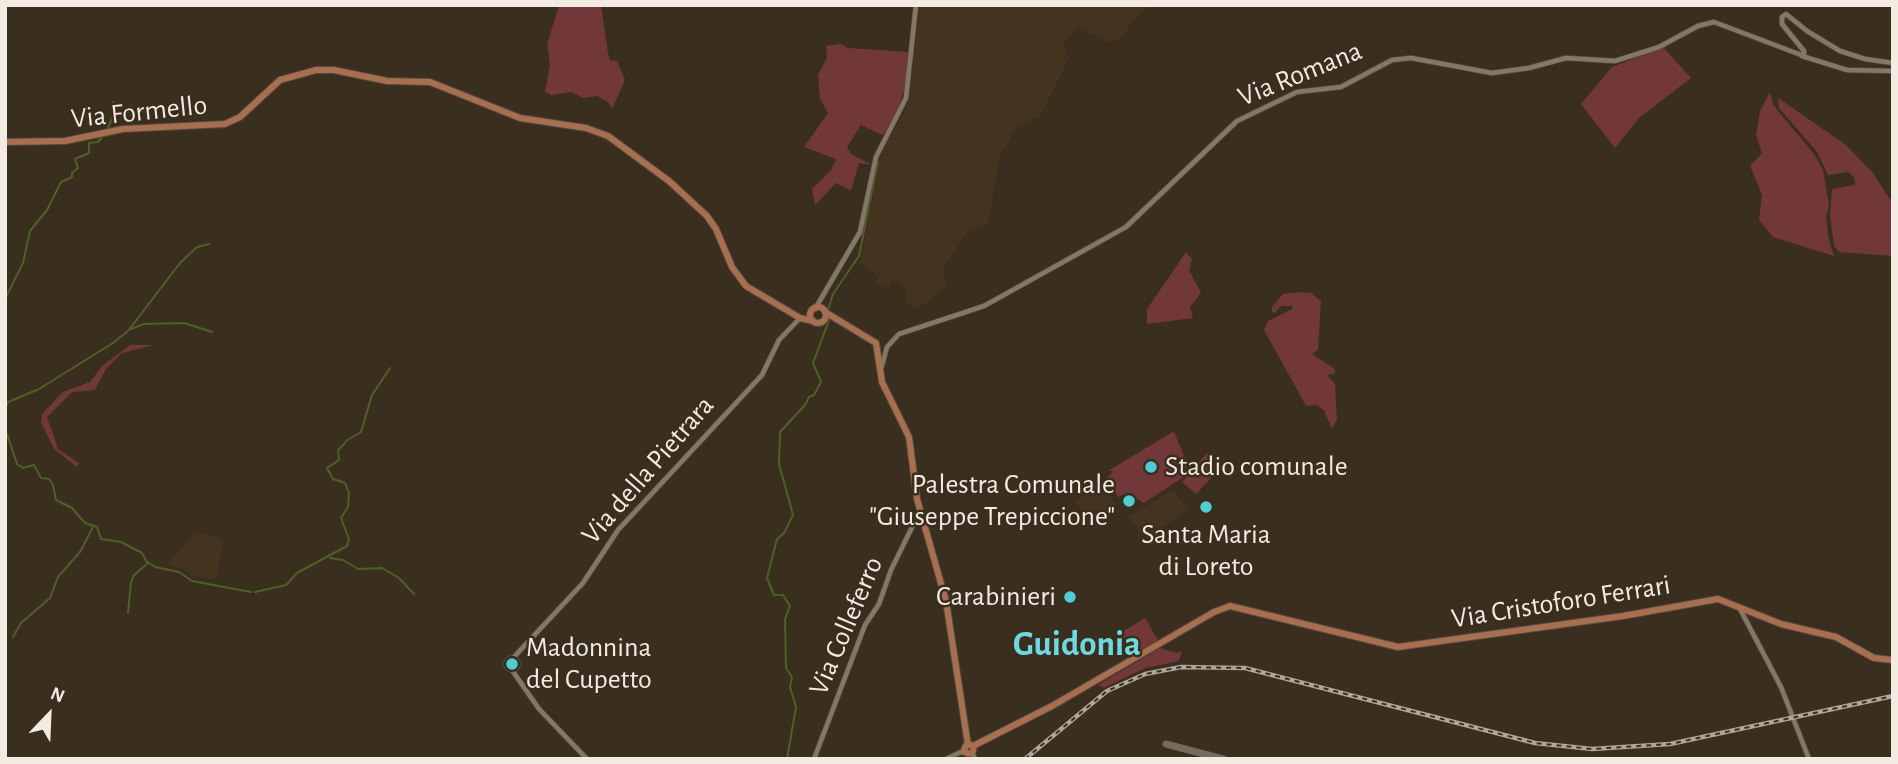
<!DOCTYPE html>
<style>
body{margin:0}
#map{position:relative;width:1898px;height:764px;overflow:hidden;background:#3a2e1f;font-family:"Alegreya Sans",sans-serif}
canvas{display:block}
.frame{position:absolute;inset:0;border:7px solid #f3ebe2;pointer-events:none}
.north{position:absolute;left:14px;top:680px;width:70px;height:70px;-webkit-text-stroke:5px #3a2e1f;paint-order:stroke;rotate:23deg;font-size:19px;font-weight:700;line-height:28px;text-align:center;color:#f3ebe2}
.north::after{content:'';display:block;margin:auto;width:24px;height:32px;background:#f3ebe2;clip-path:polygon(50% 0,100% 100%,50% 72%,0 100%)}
</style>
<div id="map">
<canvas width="1898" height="764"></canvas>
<div class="frame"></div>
<div class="north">N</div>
</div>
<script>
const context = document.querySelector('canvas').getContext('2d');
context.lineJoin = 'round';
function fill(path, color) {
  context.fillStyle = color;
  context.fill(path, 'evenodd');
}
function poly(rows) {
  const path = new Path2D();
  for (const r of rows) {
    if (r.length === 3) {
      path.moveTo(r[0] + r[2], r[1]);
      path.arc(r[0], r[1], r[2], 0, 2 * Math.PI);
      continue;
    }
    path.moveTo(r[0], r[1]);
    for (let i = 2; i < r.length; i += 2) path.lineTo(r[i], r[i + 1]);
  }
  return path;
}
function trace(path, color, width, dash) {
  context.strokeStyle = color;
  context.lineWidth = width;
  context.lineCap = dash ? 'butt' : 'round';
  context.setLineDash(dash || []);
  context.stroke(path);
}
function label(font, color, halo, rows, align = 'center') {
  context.font = font + ' "Alegreya Sans",sans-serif';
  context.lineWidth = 5;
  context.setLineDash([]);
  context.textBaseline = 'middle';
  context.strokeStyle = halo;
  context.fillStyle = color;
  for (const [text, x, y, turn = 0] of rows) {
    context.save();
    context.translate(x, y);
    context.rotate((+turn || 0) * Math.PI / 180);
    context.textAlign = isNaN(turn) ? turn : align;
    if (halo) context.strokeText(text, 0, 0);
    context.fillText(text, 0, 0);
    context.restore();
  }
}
fill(poly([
 [920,5,1148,5,1119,39,1109,42,1077,28,1063,44,1069,57,1041,116,1016,128,1000,156,988,223,967,233,943,268,946,286,918,309,906,303,905,286,893,280,888,287,876,283,878,276,860,263,881,153,906,109,909,96],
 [1102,483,1118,510,1090,526,1075,501],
 [1174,490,1187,511,1147,537,1141,535,1129,516],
 [196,532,223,538,217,579,193,576,185,570,167,565]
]), '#44331f');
fill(poly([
 [601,5,608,53,610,60,617,61,625,80,612,109,608,102,597,96,583,98,571,92,551,95,545,92,550,65,547,44,559,6],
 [841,44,848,48,909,52,905,87,897,112,886,131,882,135,861,125,847,147,851,154,872,165,859,163,851,191,836,183,815,205,812,189,831,170,836,159,804,147,828,113,820,99,818,75,827,58,826,46],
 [1663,47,1691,78,1639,118,1615,148,1581,104,1612,67],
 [1770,92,1774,106,1814,154,1823,170,1829,205,1826,217,1829,240,1834,256,1773,237,1759,220,1762,195,1750,166,1762,153,1756,135,1760,111],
 [1778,98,1845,144,1873,173,1893,204,1893,256,1839,252,1834,246,1830,216,1832,189,1855,185,1854,177,1848,172,1828,175,1817,152,1779,108],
 [1186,252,1192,259,1189,270,1201,293,1190,307,1193,318,1147,324,1147,309],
 [1300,292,1311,293,1321,301,1318,350,1312,354,1334,368,1335,373,1327,375,1335,384,1337,420,1332,429,1324,410,1317,405,1306,406,1264,330,1268,321,1292,309,1292,306,1281,306,1275,313,1272,312,1272,307,1283,294],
 [130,345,154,345,122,353,106,369,95,390,72,392,47,417,58,449,79,463,77,467,54,449,41,422,42,414,63,392,90,382,102,366],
 [1174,431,1187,463,1185,476,1144,503,1126,493,1118,497,1107,478,1113,471,1108,471],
 [1207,453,1222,466,1196,494,1182,482],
 [1145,618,1159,642,1135,657,1120,633],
 [1160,648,1176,653,1182,651,1179,661,1145,668,1104,688,1098,685]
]), '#723739');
trace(poly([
 [108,128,116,109,113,102],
 [5,299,23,263,30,231,47,210,61,182,72,177,72,173,78,168,75,159,89,153,89,143,98,142,103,136],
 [828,310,833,294,859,256,878,162],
 [131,329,144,324,184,323,212,332],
 [5,408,8,402,39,389,113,343,128,331,180,263,197,247,209,244],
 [5,428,17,464,23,468,34,465,41,478,49,479,53,485,56,500,72,508,85,523,97,527,101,539,121,542,142,553,146,561,155,567,179,572,192,581,251,592],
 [346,441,361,432,372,395,390,368],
 [330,558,343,560,358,569,382,568,399,578,414,594],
 [255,592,286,585,297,573,347,546,349,539,341,518,348,507,349,493,345,483,333,479,327,468,339,460,338,450,345,443],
 [128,613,131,582,134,575,148,563],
 [13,637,21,623,50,598,58,577,80,552,93,527],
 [787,759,796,707,790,687,792,677,786,668,785,619,790,606,783,595,774,595,767,578,777,539,784,533,793,515,779,464,780,432,805,405,809,397,814,395,821,382,813,363,829,320]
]), '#4f6026', 2);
trace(poly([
 [1166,744,1223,759]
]), '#746a5d', 7);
const minor = poly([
 [1802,56,1847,70,1893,71],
 [815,309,860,232,876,157,906,98,916,5],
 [881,369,887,347,899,334,984,306,1126,227,1237,121,1297,92,1341,87,1392,60,1411,58,1492,73,1529,68,1566,58,1615,61,1659,47,1698,26,1714,22,1804,56,1804,51,1782,24,1782,17,1786,14,1807,31,1840,51,1865,59,1893,63],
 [1739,607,1781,687,1809,759],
 [512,664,6],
 [513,658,583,583,618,530,762,375,779,340,800,318],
 [512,670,539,709,587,759],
 [972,752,975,759],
 [814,759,865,625,879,604,891,570,920,511],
 [946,759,961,752,968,753]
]);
const major = poly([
 [5,142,65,141,123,129,225,124,240,117,280,80,316,70,334,70,387,81,430,82,520,118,586,128,608,136,669,181,707,216,716,229,732,267,746,286,800,318,813,321],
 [818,315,8],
 [825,312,876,343,882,382,909,437,917,499,946,601,968,745],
 [969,749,4.5],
 [973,746,1052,706,1214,612,1230,606,1398,647,1623,616,1718,599,1781,624,1836,637,1874,658,1893,660]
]);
trace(minor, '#53493c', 6);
trace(major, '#53493c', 8);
trace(minor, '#857767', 4.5);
trace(major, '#a76e4f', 6);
const rail = poly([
 [1025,759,1107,691,1145,674,1181,667,1245,668,1535,743,1592,749,1670,744,1893,696]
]);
trace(rail, '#afa69b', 4.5);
trace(rail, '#3a2e1f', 2, [5]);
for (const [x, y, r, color] of [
 [1151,467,7,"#51ccd4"],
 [1129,501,7,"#51ccd4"],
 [1206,507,7,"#51ccd4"],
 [1070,597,7,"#51ccd4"],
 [512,664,7,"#51ccd4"]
]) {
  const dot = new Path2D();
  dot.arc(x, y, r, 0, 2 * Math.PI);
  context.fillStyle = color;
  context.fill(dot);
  trace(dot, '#3a2e1f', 2.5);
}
label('28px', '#f3ebe2', '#3a2e1f', [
 ["Via Romana",1300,74,-22],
 ["Via Formello",139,112,-6],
 ["Via della Pietrara",648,470,-49],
 ["Via Cristoforo Ferrari",1561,602,-9],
 ["Via Colleferro",846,626,-67]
]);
label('28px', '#f3ebe2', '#3a2e1f', [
 ["Stadio comunale",1165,467],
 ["Palestra Comunale",1115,485,"right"],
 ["\"Giuseppe Trepiccione\"",1115,517,"right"],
 ["Santa Maria",1206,535,"center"],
 ["di Loreto",1206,567,"center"],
 ["Carabinieri",1056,597,"right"],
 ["Madonnina",526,648],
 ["del Cupetto",526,680]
], 'left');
label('bold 35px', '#6dd9e1', '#3a2e1f', [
 ["Guidonia",1077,644]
]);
</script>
